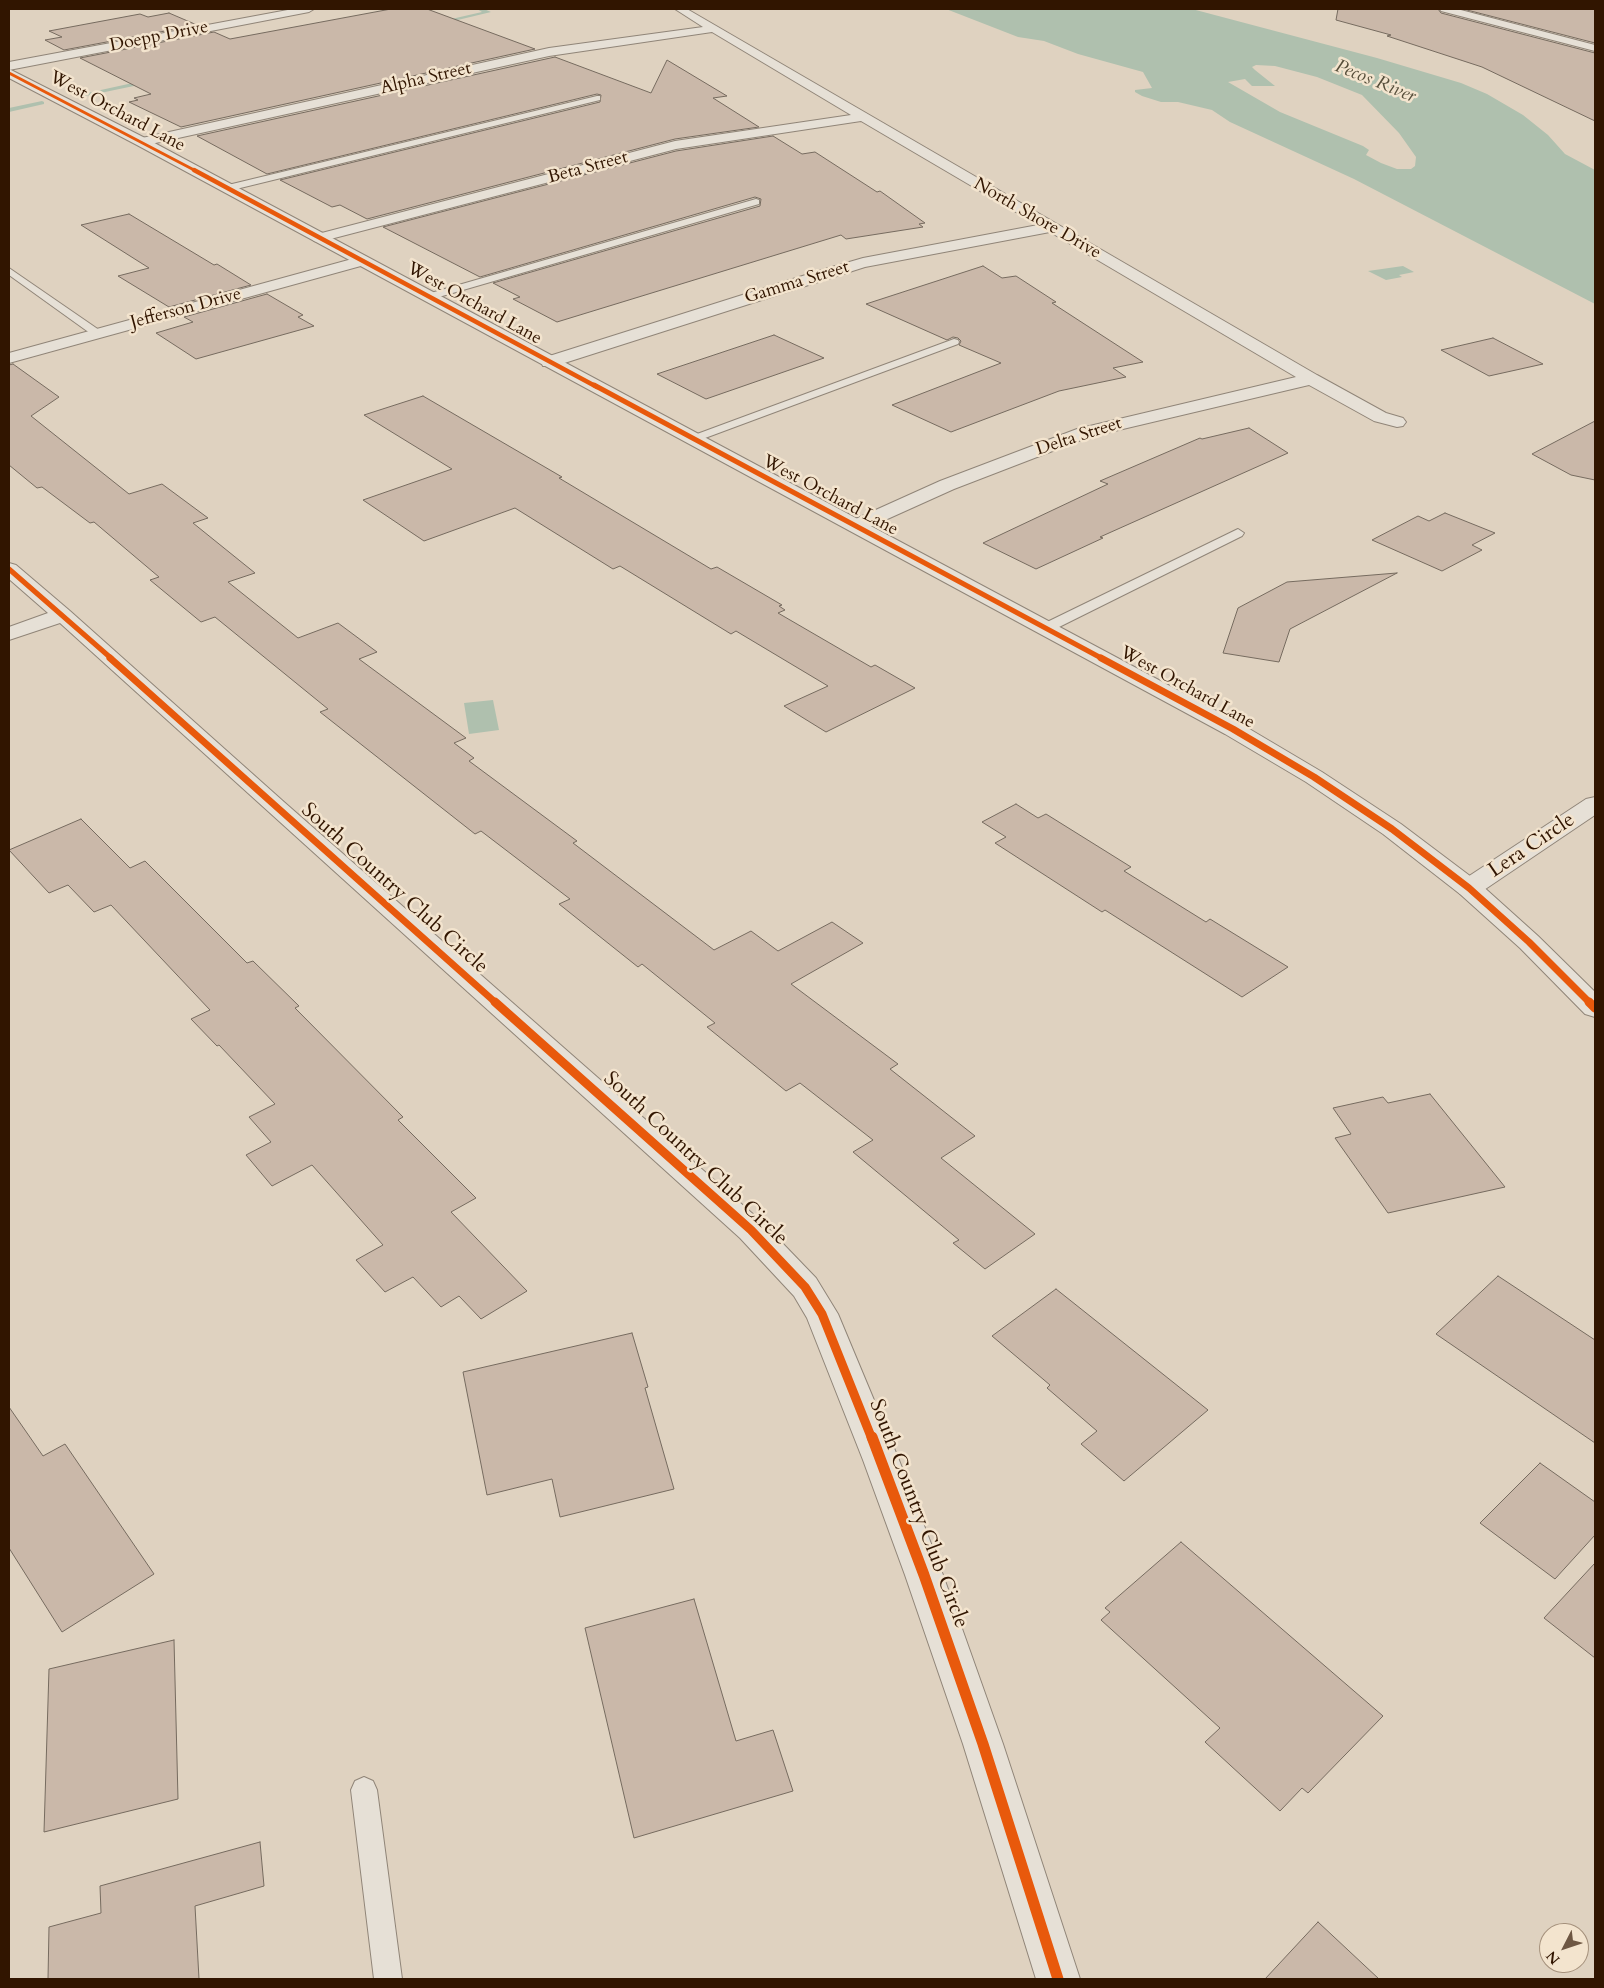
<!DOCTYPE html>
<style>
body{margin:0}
#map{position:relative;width:1604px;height:1988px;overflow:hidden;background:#dfd2c0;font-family:Cardo,serif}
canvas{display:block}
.frame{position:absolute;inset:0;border:10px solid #311500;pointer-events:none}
.north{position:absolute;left:1539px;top:1923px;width:50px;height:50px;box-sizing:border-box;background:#f3e4ce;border:1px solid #a5917c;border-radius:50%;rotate:229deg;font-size:14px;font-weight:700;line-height:20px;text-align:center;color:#311500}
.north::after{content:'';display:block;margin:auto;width:18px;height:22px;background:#6e5743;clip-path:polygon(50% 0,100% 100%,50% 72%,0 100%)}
</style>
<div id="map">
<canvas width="1604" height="1988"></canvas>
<div class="frame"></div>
<div class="north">N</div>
</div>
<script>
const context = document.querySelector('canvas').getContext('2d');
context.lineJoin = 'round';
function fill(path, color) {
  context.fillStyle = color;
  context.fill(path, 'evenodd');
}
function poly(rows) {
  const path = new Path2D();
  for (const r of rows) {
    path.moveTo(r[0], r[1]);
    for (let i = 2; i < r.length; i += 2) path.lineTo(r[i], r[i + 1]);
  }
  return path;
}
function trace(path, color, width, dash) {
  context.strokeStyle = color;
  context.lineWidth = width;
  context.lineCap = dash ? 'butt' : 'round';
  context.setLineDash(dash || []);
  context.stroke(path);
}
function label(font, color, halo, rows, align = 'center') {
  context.font = font + ' Cardo,serif';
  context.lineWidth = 5;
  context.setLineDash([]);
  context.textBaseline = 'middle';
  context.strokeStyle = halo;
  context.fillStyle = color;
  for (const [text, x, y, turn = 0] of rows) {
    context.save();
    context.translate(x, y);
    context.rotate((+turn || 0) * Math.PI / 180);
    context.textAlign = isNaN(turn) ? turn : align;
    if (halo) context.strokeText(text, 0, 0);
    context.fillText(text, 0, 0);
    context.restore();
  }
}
fill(poly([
 [946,9,1192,9,1377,58,1461,83,1487,94,1523,115,1548,135,1565,154,1595,170,1595,304,1354,179,1230,122,1212,110,1178,102,1161,102,1142,96,1135,92,1135,90,1152,88,1143,72,1078,54,1044,41,1018,37],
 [1256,65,1275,66,1317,77,1362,95,1399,133,1416,157,1415,166,1411,169,1397,169,1381,163,1366,155,1369,150,1363,146,1280,112,1228,82,1245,79,1252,86,1275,86,1255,70,1252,67],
 [1403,266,1414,272,1399,275,1402,277,1386,280,1368,271],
 [493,700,499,730,469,734,464,703]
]), '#afc0ae');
fill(poly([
 [477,9,484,9,491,12,437,25,434,23,482,12,477,9],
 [151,79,153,82,81,97,78,95,151,79],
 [42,101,44,102,44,104,9,112,9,108,42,101]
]), '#afc0ae');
const building = poly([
 [391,9,427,9,535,49,181,127,129,102,138,100,134,98,151,94,80,58,214,32,230,39,391,9],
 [1338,9,1438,9,1441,13,1595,53,1595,121,1482,67,1387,36,1391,35,1336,20,1338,9],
 [1463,9,1595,9,1595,43,1463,9],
 [169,13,197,25,64,50,45,40,62,37,49,31,140,14,148,17,169,13],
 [555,57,651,93,667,60,727,96,713,98,759,127,675,139,367,219,340,205,332,207,280,180,600,102,601,95,597,94,267,174,197,136,555,57],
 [773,136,802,154,815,152,877,192,880,191,925,223,919,224,923,227,846,239,841,235,557,322,513,299,520,297,493,283,760,206,761,199,755,197,480,277,383,227,676,151,773,136],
 [129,214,214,265,217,264,251,285,169,307,118,276,149,268,81,225,129,214],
 [983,266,1002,278,1016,276,1056,302,1052,303,1143,362,1113,368,1126,377,1059,391,951,432,892,405,1001,363,959,345,961,341,958,338,953,337,947,340,866,304,983,266],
 [267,294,303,315,298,317,314,326,196,359,156,333,193,322,184,317,267,294],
 [774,335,824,358,706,399,657,374,774,335],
 [1493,338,1543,364,1489,376,1441,350,1493,338],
 [13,364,59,397,31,416,129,494,162,484,208,518,193,523,255,573,228,582,298,638,338,623,377,652,359,659,466,738,454,743,474,758,469,761,577,841,573,843,714,950,751,931,778,951,832,922,863,943,791,984,898,1064,890,1069,975,1136,941,1158,1035,1234,985,1269,953,1243,959,1240,853,1152,873,1140,800,1083,786,1091,707,1027,715,1023,642,964,638,967,559,904,570,899,481,831,475,834,320,712,328,709,215,617,201,622,150,580,159,577,94,522,90,523,42,487,37,488,9,465,9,365,13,364],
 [423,396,562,477,559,478,711,569,717,567,782,605,779,606,785,610,778,613,871,667,875,665,915,688,826,732,784,706,828,686,736,631,731,634,620,566,613,569,515,508,424,541,363,500,452,469,364,415,423,396],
 [1595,421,1595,480,1571,475,1532,454,1595,421],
 [1249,428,1288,453,1100,537,1103,538,1036,569,983,543,1108,484,1100,481,1200,438,1202,439,1249,428],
 [1445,513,1495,533,1472,545,1482,550,1442,571,1372,540,1418,516,1429,521,1445,513],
 [1397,573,1290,629,1279,662,1223,653,1238,608,1287,582,1397,573],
 [1016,804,1038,818,1046,814,1131,867,1124,871,1206,922,1210,919,1288,967,1242,997,1105,910,1102,912,995,843,1006,837,982,822,1016,804],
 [81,819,130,868,145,861,247,963,253,961,299,1006,295,1008,403,1117,398,1120,476,1198,451,1212,527,1291,481,1319,459,1296,441,1307,413,1277,385,1292,356,1260,383,1245,312,1165,272,1186,246,1155,271,1142,249,1117,275,1104,219,1045,217,1046,191,1019,210,1010,111,905,94,912,68,885,49,893,9,850,81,819],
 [1430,1094,1505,1187,1388,1213,1335,1138,1351,1134,1333,1108,1383,1097,1388,1103,1430,1094],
 [1498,1276,1595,1340,1595,1443,1436,1334,1498,1276],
 [1056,1289,1208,1410,1124,1481,1081,1444,1097,1431,1047,1388,1050,1385,992,1336,1056,1289],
 [632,1333,648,1387,645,1388,674,1489,560,1517,552,1479,487,1495,463,1372,632,1333],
 [9,1407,43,1456,65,1444,154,1574,62,1632,9,1548,9,1407],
 [1540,1463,1595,1502,1595,1535,1555,1579,1480,1523,1540,1463],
 [1181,1542,1383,1716,1308,1793,1302,1788,1280,1811,1205,1742,1220,1728,1101,1620,1110,1612,1105,1608,1181,1542],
 [1595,1563,1595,1658,1544,1618,1595,1563],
 [694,1599,736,1741,773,1730,793,1791,634,1838,585,1628,694,1599],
 [174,1640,178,1799,44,1832,49,1669,174,1640],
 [260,1842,264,1886,195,1906,199,1979,48,1979,49,1927,101,1913,100,1886,260,1842],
 [1318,1922,1379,1979,1265,1979,1318,1922]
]);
fill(building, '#cab8a9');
trace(building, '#766b5f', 1);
const service = poly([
 [597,96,600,96,600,100,228,191,224,188,228,185,597,96],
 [756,199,759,200,759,204,432,299,428,300,423,297,424,295,756,199],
 [9,268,102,332,103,334,102,336,94,336,9,275,9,268],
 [954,339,958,340,959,342,958,344,697,441,689,441,687,439,689,437,954,339],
 [1238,529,1244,533,1242,536,1051,631,1041,631,1039,628,1041,625,1238,529],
 [364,1777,373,1781,377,1790,402,1979,374,1979,351,1790,355,1781,364,1777]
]);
const minor = poly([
 [293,9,314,9,309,12,9,70,9,62,293,9],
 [675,9,687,9,1317,375,1386,413,1403,418,1406,422,1403,426,1397,427,1374,421,1309,385,1089,437,954,489,863,530,856,532,849,530,846,526,849,522,940,481,1077,429,1296,377,1050,232,865,267,555,366,543,366,541,362,543,358,815,272,863,258,1038,225,861,121,676,149,319,242,314,241,312,238,314,235,675,141,851,115,712,32,549,56,142,146,135,142,142,138,549,48,703,27,675,9],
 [1440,9,1457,9,1595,45,1595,51,1441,11,1440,9],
 [363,256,368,258,371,261,368,264,9,363,9,353,363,256],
 [9,563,16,565,70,611,284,802,762,1222,816,1278,838,1314,899,1460,943,1575,1003,1744,1080,1979,1036,1979,963,1744,905,1575,863,1460,807,1318,794,1296,740,1238,60,623,9,640,9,627,48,613,9,579,9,563],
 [1595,797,1595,815,1478,894,1469,896,1460,894,1456,888,1460,882,1586,799,1595,797]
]);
const tertiary = poly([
 [9,69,147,139,1241,724,1322,772,1401,824,1478,882,1538,936,1595,992,1595,1017,1585,1014,1520,948,1460,894,1383,834,1306,782,1225,734,137,145,9,78,9,69]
]);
trace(service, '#908578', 2);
trace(minor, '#908578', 2);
trace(tertiary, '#908578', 2);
fill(service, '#e6e0d6');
fill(minor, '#e6e0d6');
fill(tertiary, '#e6e0d6');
trace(poly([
 [9,73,196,171]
]), '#e8590c', 3);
trace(poly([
 [194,170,597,387]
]), '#e8590c', 4.5);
trace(poly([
 [594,385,1103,659],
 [9,569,112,659]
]), '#e8590c', 5);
trace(poly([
 [110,658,496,1003],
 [1101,658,1233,729,1314,777,1392,829,1469,888,1529,942,1590,1003]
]), '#e8590c', 7);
trace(poly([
 [495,1002,751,1230,805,1287,822,1314,872,1439],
 [1589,1002,1595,1008]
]), '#e8590c', 9);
trace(poly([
 [872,1437,924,1575,983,1744,1058,1979]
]), '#e8590c', 11);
label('18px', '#311500', '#f3e4ce', [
 ["Doepp Drive",159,37,-11],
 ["Alpha Street",426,79,-13],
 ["West Orchard Lane",117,112,28],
 ["Beta Street",588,168,-15],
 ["North Shore Drive",1037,219,30],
 ["Gamma Street",797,283,-17],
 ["West Orchard Lane",474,304,29],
 ["Jefferson Drive",186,309,-15],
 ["Delta Street",1079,437,-18],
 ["West Orchard Lane",830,496,28],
 ["West Orchard Lane",1187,688,29]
]);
label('italic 19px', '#564e3a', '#f3e4ce', [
 ["Pecos River",1375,82,22]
]);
label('21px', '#311500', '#f3e4ce', [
 ["Lera Circle",1532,846,-34],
 ["South Country Club Circle",394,889,42],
 ["South Country Club Circle",695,1159,43],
 ["South Country Club Circle",918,1514,69]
]);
</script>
